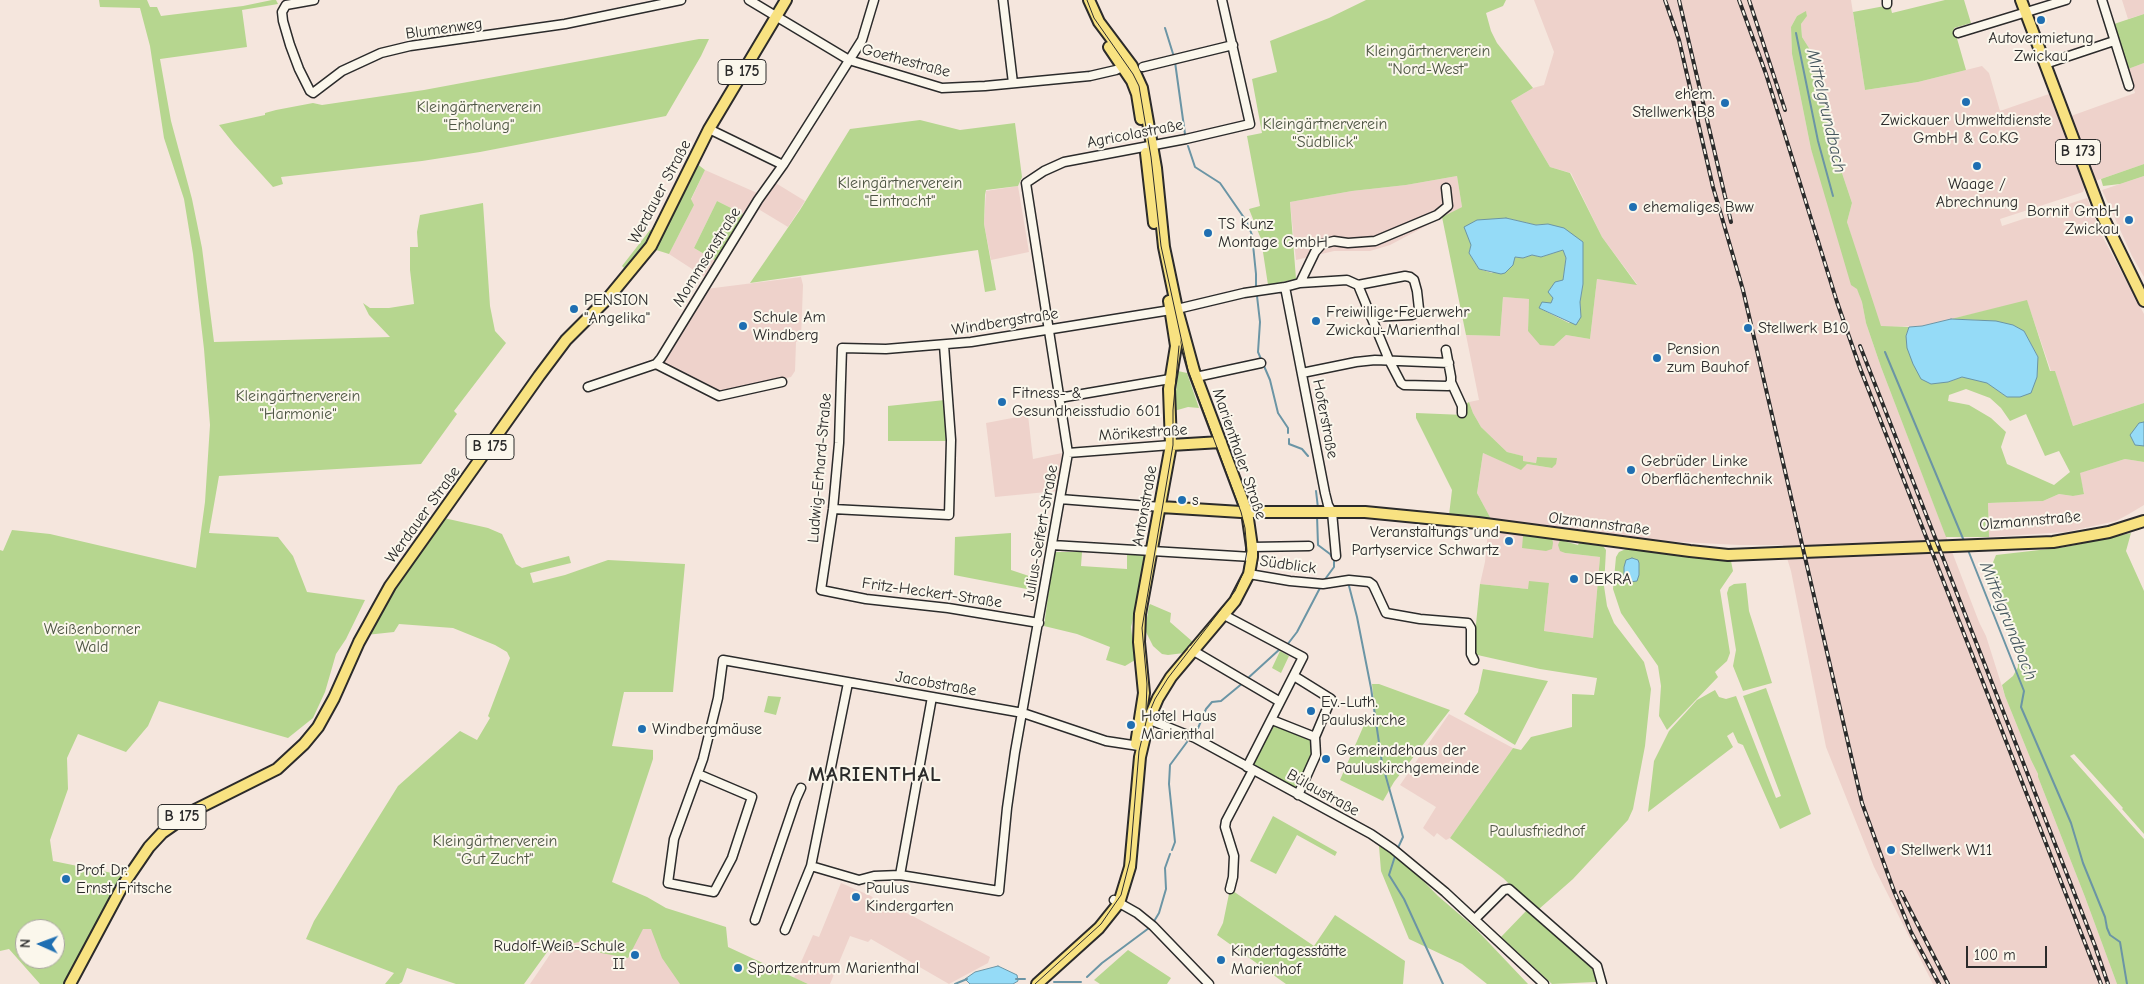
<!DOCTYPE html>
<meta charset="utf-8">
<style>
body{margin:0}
#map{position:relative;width:2144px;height:984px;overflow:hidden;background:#f5e6dd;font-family:"Comic Neue",sans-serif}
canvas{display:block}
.north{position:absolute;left:15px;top:919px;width:50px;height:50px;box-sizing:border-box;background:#fbf7ec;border:1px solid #a8a59f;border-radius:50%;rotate:272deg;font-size:14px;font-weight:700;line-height:20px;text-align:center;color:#2b2b2b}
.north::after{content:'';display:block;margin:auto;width:18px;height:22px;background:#1f6fb2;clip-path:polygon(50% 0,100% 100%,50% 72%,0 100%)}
.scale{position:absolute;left:1966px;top:946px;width:81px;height:22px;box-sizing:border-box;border:2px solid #2b2b2b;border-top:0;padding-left:6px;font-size:15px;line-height:18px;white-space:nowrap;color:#2b2b2b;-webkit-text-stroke:4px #fbf7ec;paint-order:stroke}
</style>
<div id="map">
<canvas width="2144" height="984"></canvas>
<div class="north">N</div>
<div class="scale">100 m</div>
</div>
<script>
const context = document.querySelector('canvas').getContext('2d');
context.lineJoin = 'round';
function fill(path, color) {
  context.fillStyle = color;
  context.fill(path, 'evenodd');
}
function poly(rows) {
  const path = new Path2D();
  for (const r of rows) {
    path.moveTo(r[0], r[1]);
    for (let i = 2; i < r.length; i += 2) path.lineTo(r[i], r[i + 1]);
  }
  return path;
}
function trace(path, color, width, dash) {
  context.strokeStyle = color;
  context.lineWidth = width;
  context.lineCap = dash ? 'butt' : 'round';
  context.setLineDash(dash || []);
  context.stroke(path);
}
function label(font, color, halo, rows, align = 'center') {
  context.font = font + ' "Comic Neue",sans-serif';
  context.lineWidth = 4;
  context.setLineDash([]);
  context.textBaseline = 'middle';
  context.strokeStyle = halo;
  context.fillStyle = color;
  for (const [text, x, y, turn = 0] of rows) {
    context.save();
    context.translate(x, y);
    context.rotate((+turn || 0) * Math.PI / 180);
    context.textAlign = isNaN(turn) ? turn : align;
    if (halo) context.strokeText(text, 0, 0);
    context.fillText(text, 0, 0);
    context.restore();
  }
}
fill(poly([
 [1534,0,1851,0,1865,90,1918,82,1982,66,1989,73,2000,111,2049,94,2085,187,2083,192,2000,219,2002,226,2087,198,2100,232,2144,314,2144,403,2073,426,2055,372,2051,371,2027,301,1922,326,1881,327,1868,295,1847,222,1852,203,1839,164,1831,119,1814,56,1802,37,1801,24,1807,16,1806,12,1797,16,1791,27,1792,54,1811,149,1862,302,1866,323,1881,367,1979,622,1986,636,2005,696,2031,760,2038,774,2038,777,2085,897,2117,984,1933,984,1874,867,1826,747,1791,571,1783,545,1739,545,1661,541,1572,531,1491,519,1477,493,1483,453,1521,469,1527,464,1552,468,1537,457,1536,463,1522,461,1522,456,1507,452,1481,427,1473,413,1469,402,1479,400,1466,335,1500,336,1503,297,1529,299,1528,331,1554,346,1566,335,1590,339,1597,279,1637,284,1602,237,1571,173,1550,167,1511,101,1533,88,1544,85,1554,52],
 [2122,0,2144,0,2144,14,2128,19],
 [2144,63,2144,164,2095,181,2071,116,2135,93,2128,69],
 [705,170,764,196,774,182,805,201,788,227,750,204,743,214,717,201,694,248,716,261,706,278,669,254,694,205,691,200],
 [1457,176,1462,207,1390,245,1370,251,1334,251,1296,260,1290,202,1352,191,1406,185],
 [2144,176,2144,277,2132,256,2102,190],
 [1018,186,1029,252,991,260,984,224,986,191],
 [801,277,803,285,801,338,796,342,795,371,791,377,719,393,666,366,663,359,706,289],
 [1028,415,1033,459,1062,453,1057,491,995,497,986,423],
 [2125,459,2144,462,2144,505,2129,514,2116,521,2066,532,1989,537,1988,503,2043,501,2059,494,2073,496,2084,493,2079,473],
 [1491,529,1549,536,1560,540,1564,553,1600,557,1593,638,1544,631,1549,583,1528,589,1480,584,1485,562,1488,531],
 [1449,714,1513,748,1450,838,1446,840,1437,833,1434,837,1423,828,1436,807,1400,785],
 [841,883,871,896,881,905,886,902,990,957,988,963,949,984,871,939,868,942,850,936,830,984,808,984,794,978,813,935,819,937],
 [643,928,651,929,694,984,530,984,553,950,567,950,568,944]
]), '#eed2cb');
fill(poly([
 [99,0,147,0,150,7,157,7,161,16,243,6,272,0,276,0,278,4,242,10,247,47,160,59,171,121,192,199,202,248,214,342,390,337,369,315,363,303,370,308,389,308,414,304,410,270,410,247,418,247,417,232,420,215,483,203,490,306,495,331,506,343,454,411,457,414,421,464,219,476,209,533,278,537,293,556,307,592,365,600,346,639,336,654,325,692,313,718,288,738,159,701,148,726,126,752,78,734,67,758,68,789,50,840,53,861,122,875,66,984,40,984,9,949,0,951,0,550,3,551,12,530,50,534,196,568,205,502,210,425,204,349,193,254,184,199,164,138,150,46,140,8,100,7],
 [25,929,55,929,55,959,25,959],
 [1366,0,1506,0,1503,6,1486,13,1491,31,1497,43,1533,88,1511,101,1550,167,1570,173,1602,237,1637,285,1597,279,1590,339,1566,335,1554,346,1540,345,1528,331,1529,299,1503,297,1500,336,1466,335,1442,217,1462,207,1457,176,1406,185,1352,191,1290,202,1296,279,1268,285,1261,239,1249,209,1260,206,1247,136,1262,133,1252,79,1277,72,1270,41,1329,18],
 [1506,218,1536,225,1548,224,1583,242,1583,284,1580,302,1581,317,1569,323,1539,308,1551,303,1563,280,1566,258,1563,250,1541,257,1532,255,1523,258,1515,257,1492,273,1479,269,1469,253,1471,245],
 [1945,0,1964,0,1971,23,1954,28,1966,70,1918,82,1865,90,1853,12,1890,5,1892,13],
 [1806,11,1807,16,1801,24,1802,37,1814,56,1831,119,1839,164,1852,203,1847,222,1881,326,1909,327,1906,336,1948,382,1962,377,1976,379,1988,383,2007,397,2038,357,2024,331,1978,320,1951,319,2027,300,2050,371,2055,371,2073,426,2144,403,2144,462,2125,459,2080,473,2084,494,2073,496,2059,494,2043,501,1988,503,1989,537,1946,537,1881,367,1866,323,1862,302,1857,289,1851,285,1811,149,1792,54,1791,27,1797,16],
 [1966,389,1990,398,2001,408,2010,421,2026,414,2045,456,2059,451,2070,472,2054,485,2007,464,2001,447,2006,432,1991,418,1969,405,1948,401,1949,395],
 [2144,14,2144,63,2128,69,2114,24],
 [699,39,709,39,701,56,666,116,480,152,422,161,281,177,283,184,273,187,234,144,219,125,265,115,265,113,276,110,313,103,322,105,424,90],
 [920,120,960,130,1015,123,1022,177,1018,186,986,190,985,195,984,224,996,290,985,292,978,250,750,283,800,210,850,129],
 [696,163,705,170,691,199,694,205,669,254,653,249],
 [2144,164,2144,176,2120,184,2103,186,2101,179],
 [717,201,743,214,716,261,694,248],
 [656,229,642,251,626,270,622,266,650,230],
 [1178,371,1187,373,1199,408,1188,407,1174,411],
 [945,400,947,441,888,441,888,406],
 [1469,402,1473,413,1481,427,1507,452,1523,456,1523,461,1536,463,1537,457,1557,458,1556,464,1552,468,1527,464,1521,470,1483,453,1477,493,1491,519,1470,515,1449,515,1452,490,1416,418,1416,413,1464,415,1464,405],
 [444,518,488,528,502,534,516,564,522,568,569,556,571,563,530,573,533,583,565,575,608,560,685,564,673,692,624,692,612,746,653,750,653,759,612,882,647,897,666,908,726,927,728,947,808,984,680,984,662,958,651,929,643,929,628,958,585,950,584,941,550,948,524,984,456,984,407,968,402,982,399,984,385,984,394,973,306,939,314,921,398,786,460,731,477,740,490,718,488,716,510,658,507,652,495,645,453,628,399,624,394,632,366,635,375,615],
 [1011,533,1011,570,1035,578,1032,590,954,575,955,537],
 [1525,533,1552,537,1553,543,1552,549,1546,551,1522,548,1523,536],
 [2131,533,2126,551,2144,591,2144,834,2122,809,2123,808,2074,754,2070,756,2144,839,2144,984,2117,984,2085,897,2038,777,2038,774,2031,760,2005,696,2002,685,2013,676,2018,667,2017,650,2014,629,1987,577,1996,555,2066,547],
 [1560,540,1578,545,1579,543,1603,546,1606,550,1604,586,1607,606,1614,623,1644,662,1651,689,1645,746,1633,809,1628,820,1573,879,1539,909,1534,908,1503,878,1450,838,1513,748,1521,750,1531,737,1572,727,1572,694,1594,695,1597,678,1540,669,1473,654,1480,584,1528,589,1529,581,1549,583,1544,631,1593,638,1600,557,1565,553,1560,551,1558,545],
 [1626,549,1648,550,1731,561,1733,571,1720,590,1730,653,1727,661,1715,672,1718,677,1667,730,1659,716,1661,686,1658,666,1621,613,1613,589,1616,557,1619,552],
 [1054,552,1082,552,1081,566,1127,569,1127,554,1149,555,1131,627,1135,660,1125,666,1106,660,1110,647,1077,634,1044,626],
 [1746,583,1749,611,1772,683,1743,691,1733,666,1736,650,1727,593,1729,587,1734,584],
 [1150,604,1171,613,1170,622,1193,642,1184,653,1168,655,1162,654,1153,646,1145,630,1149,606],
 [1280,651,1289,656,1281,673,1272,668],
 [1483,669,1548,681,1515,745,1464,714,1478,692],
 [1372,684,1379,684,1450,710,1394,782,1383,801,1340,780,1364,725,1376,721],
 [1766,688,1811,814,1780,829,1743,745,1738,743,1733,732,1727,736,1733,747,1648,812,1654,761,1669,731,1697,700,1715,690,1719,697,1726,699,1736,696,1776,798,1781,796,1743,696],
 [768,696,781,697,776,715,764,712],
 [1272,724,1315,742,1308,767,1296,790,1251,764],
 [1273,816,1337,852,1335,856,1297,835,1276,874,1250,861],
 [1384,841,1438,896,1473,926,1528,984,1487,984,1462,964,1409,939,1381,871,1379,846],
 [1230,889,1314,946,1335,915,1405,961,1403,984,1286,984,1217,935,1223,923],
 [1527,910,1590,966,1594,972,1596,982,1552,984,1501,937],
 [1128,950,1171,978,1167,984,1100,984,1094,980]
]), '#b6d68f');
const water = poly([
 [1506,218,1536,225,1548,224,1564,228,1583,242,1583,284,1580,302,1581,317,1576,325,1539,308,1542,302,1551,303,1553,298,1548,292,1555,282,1563,280,1566,258,1563,250,1541,257,1532,255,1523,258,1515,257,1513,265,1505,273,1501,274,1479,269,1469,253,1471,245,1464,227,1477,220,1506,218],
 [1951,319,1996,321,2013,325,2024,331,2038,357,2037,377,2031,393,2020,397,2007,397,1987,383,1962,377,1948,382,1931,384,1921,379,1913,364,1907,348,1906,336,1909,327,1922,326,1951,319],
 [2144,422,2144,446,2135,445,2130,435,2139,423,2144,422],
 [1632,558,1638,560,1639,563,1639,575,1637,581,1630,582,1624,577,1624,567,1626,560,1632,558],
 [998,966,1017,975,1018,981,1013,984,970,984,965,979,975,972,998,966]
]);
fill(water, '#95dbf7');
trace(water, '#6b95a5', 1);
trace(poly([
 [1165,28,1174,57],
 [1796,33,1818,141,1833,196],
 [1175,62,1185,134],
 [1188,146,1195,167,1220,183,1247,222,1252,235,1256,274,1256,286],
 [1257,296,1260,322,1258,352,1270,380,1278,413,1288,428,1288,433],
 [1885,352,1964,541],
 [1289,439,1289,444,1302,449,1308,456],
 [1316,491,1318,508],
 [1317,515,1318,545,1330,554,1334,560,1334,567,1323,582],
 [1968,550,2024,691,2021,707,2071,823,2083,863,2105,917,2107,928,2110,935,2120,942,2127,984],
 [1348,582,1357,617,1371,688,1382,763,1403,837,1397,850],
 [1287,645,1297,632,1321,586],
 [1247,679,1281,648],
 [1196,733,1206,709,1212,702,1221,701,1244,682],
 [1172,850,1175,842,1169,784,1170,765,1187,742],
 [1396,853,1389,875,1404,899,1443,984],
 [1153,923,1159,913,1166,889,1165,868,1170,854],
 [1087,977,1102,963,1149,928],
 [1016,979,1025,979],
 [1054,982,1081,982],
 [955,984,967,979]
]), '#6b95a5', 2);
const minor = poly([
 [314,0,286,5,282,12,283,21,290,45,299,69,310,91,313,93,342,71,381,53,410,46,565,24,681,0],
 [749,0,849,60,942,88,985,86,1090,76,1116,70,1126,65],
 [1003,0,1013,83],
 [2102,0,2129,86],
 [1887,4,1887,0],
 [1958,33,2066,0],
 [2045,64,2114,41],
 [1143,67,1233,45],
 [709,129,783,165],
 [1300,283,1347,280,1358,285,1405,276,1410,277,1414,280,1417,291,1419,309,1417,313,1412,315,1371,317],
 [1358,285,1389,360,1401,383,1404,385,1448,386,1451,382,1451,377,1446,350],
 [1285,287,1325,493,1328,505,1332,512,1336,556],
 [656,364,719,396,782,382],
 [1302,373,1356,362,1375,360,1449,363],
 [1196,377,1261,363],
 [1451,382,1462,406,1462,413],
 [588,387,656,364,661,358,758,200,783,165,862,40,874,0],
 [1059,398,1170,379],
 [1068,453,1171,445],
 [1060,499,1161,507],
 [833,509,949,515,951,440,944,345],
 [1052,545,1252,557],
 [1252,547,1309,546],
 [1249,574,1290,581,1323,584,1349,580,1369,582,1373,585,1386,613,1420,619,1468,623,1471,628,1471,654,1474,660],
 [1224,615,1303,657,1247,767],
 [1039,623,948,608,866,599,821,590,833,509,839,443,842,348,886,349,971,342,1177,309,1244,293,1285,287,1300,283,1315,252,1322,244,1334,241,1348,243,1375,241,1437,215,1448,206,1446,188],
 [1192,650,1277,700],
 [1294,676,1331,699,1315,737,1316,755,1298,795],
 [1145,718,1195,738,1371,834,1393,849,1445,892,1544,984],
 [1272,720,1315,737],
 [698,774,752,797,732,858,714,892,668,883,674,839,703,759,718,698,723,660,1023,713,1106,741,1139,746],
 [811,866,859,880,874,876,900,875,999,891,1007,808,1015,752,1068,453,1026,183,1044,171,1064,162,1186,139,1250,124,1222,0],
 [900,875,932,697],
 [1230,889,1233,877,1234,856,1225,827,1226,821,1253,770],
 [1114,900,1137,913,1153,926,1209,984],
 [1475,919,1504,890,1509,889,1597,966,1602,984],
 [755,920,796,799,801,788],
 [785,930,811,866,848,683]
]);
const major = poly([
 [2021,0,2102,215,2144,301],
 [1109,47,1132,81,1137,94,1141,119],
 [1146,153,1154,223],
 [1171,445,1221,442],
 [1161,507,1241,512,1365,512,1478,523,1690,551,1728,555,2053,542,2109,532,2144,521],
 [1136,744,1144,693,1139,642,1140,614,1171,445,1169,389,1176,346,1169,301],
 [70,984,123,885,149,847,162,833,195,810,277,769,304,744,318,727,334,698,359,642,390,586,539,376,566,340,609,297,651,246,709,129,786,0],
 [1037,984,1099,928,1119,903,1130,867,1140,757,1149,719,1158,698,1171,677,1235,601,1249,574,1252,557,1252,547,1247,512,1194,371,1177,309,1164,247,1156,168,1142,88,1132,66,1099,22,1089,0]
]);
trace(minor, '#2b2b2b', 11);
trace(major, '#2b2b2b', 14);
trace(minor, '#fbf7ec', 8);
trace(major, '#f8e281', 10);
trace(poly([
 [1146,710,1147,684,1142,628,1173,445,1173,410,1179,346],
 [1035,984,1101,924,1121,895,1130,860,1139,751,1147,718,1155,699,1168,678,1235,591,1243,573,1247,551,1245,528,1241,512,1188,370,1161,246,1151,157,1139,86,1133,74,1094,18,1087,0]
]), '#2b2b2b', 1);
const rail = poly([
 [1665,0,1679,40,1713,187,1743,290,1862,803,1894,891,1911,932,1939,984],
 [1679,0,1731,222],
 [1739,0,1766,74,1837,302,1860,368,2101,984],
 [1749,0,1785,110],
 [1860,346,2095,946,2108,984],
 [1901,892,1948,984]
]);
trace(rail, '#2b2b2b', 4);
trace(rail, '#fbf7ec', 2, [5.5]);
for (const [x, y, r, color] of [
 [2041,20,5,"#1f6fb2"],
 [1966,102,5,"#1f6fb2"],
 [1725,103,5,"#1f6fb2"],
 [1977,166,5,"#1f6fb2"],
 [1633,207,5,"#1f6fb2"],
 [2129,220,5,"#1f6fb2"],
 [1208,233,5,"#1f6fb2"],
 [574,309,5,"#1f6fb2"],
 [1316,321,5,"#1f6fb2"],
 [743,326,5,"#1f6fb2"],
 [1748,328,5,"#1f6fb2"],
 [1657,358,5,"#1f6fb2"],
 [1002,402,5,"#1f6fb2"],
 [1631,470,5,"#1f6fb2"],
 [1182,500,5,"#1f6fb2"],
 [1509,541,5,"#1f6fb2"],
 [1574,579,5,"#1f6fb2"],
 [1311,711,5,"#1f6fb2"],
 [1131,725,5,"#1f6fb2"],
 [642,729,5,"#1f6fb2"],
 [1326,759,5,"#1f6fb2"],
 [1891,850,5,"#1f6fb2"],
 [66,879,5,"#1f6fb2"],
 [856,897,5,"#1f6fb2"],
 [635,955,5,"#1f6fb2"],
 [1221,960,5,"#1f6fb2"],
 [738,968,5,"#1f6fb2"]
]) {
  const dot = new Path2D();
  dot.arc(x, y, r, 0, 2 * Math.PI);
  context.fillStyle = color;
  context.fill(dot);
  trace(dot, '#fbf7ec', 2);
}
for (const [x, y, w] of [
 [742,72,48],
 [2078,152,45],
 [490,447,48],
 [182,817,48]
]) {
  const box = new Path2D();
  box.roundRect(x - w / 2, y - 12.5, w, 25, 4);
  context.fillStyle = '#fbf7ec';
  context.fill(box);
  trace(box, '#2b2b2b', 1);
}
label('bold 15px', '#2b2b2b', null, [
 ["B 175",742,72],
 ["B 173",2078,152],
 ["B 175",490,447],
 ["B 175",182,817]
]);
label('16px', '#2b2b2b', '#fbf7ec', [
 ["Blumenweg",444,29,-8],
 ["Goethestraße",906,61,15],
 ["Agricolastraße",1135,134,-11],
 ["Werdauer Straße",660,192,-62],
 ["Mommsenstraße",707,257,-58],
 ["Windbergstraße",1005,322,-9],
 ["Hoferstraße",1325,419,79],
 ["Mörikestraße",1143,433,-4],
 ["Marienthaler Straße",1239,454,71],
 ["Ludwig-Erhard-Straße",820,468,-85],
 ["Antonstraße",1145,506,-80],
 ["Werdauer Straße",423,515,-54],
 ["Olzmannstraße",2030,521,-5],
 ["Olzmannstraße",1599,524,7],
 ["Julius-Seifert-Straße",1041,533,-80],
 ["Südblick",1288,565,8],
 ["Fritz-Heckert-Straße",932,593,8],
 ["Jacobstraße",936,684,10],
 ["Bülaustraße",1323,793,29]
]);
label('16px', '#2b2b2b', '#fbf7ec', [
 ["Autovermietung",2041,38,"center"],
 ["Zwickau",2041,56,"center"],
 ["ehem.",1715,94,"right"],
 ["Stellwerk B8",1715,112,"right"],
 ["Zwickauer Umweltdienste",1966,120,"center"],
 ["GmbH & Co.KG",1966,138,"center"],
 ["Waage /",1977,184,"center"],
 ["Abrechnung",1977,202,"center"],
 ["ehemaliges Bww",1643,207],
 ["Bornit GmbH",2119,211,"right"],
 ["Zwickau",2119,229,"right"],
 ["TS Kunz",1218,224],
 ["Montage GmbH",1218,242],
 ["PENSION",584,300],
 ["\"Angelika\"",584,318],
 ["Freiwillige Feuerwehr",1326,312],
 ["Zwickau-Marienthal",1326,330],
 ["Schule Am",753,317],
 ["Windberg",753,335],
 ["Stellwerk B10",1758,328],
 ["Pension",1667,349],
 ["zum Bauhof",1667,367],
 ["Fitness- &",1012,393],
 ["Gesundheisstudio 601",1012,411],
 ["Gebrüder Linke",1641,461],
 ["Oberflächentechnik",1641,479],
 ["s",1192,500],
 ["Veranstaltungs und",1499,532,"right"],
 ["Partyservice Schwartz",1499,550,"right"],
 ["DEKRA",1584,579],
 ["Ev.-Luth.",1321,702],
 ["Pauluskirche",1321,720],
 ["Hotel Haus",1141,716],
 ["Marienthal",1141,734],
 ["Windbergmäuse",652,729],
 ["Gemeindehaus der",1336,750],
 ["Pauluskirchgemeinde",1336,768],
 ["Stellwerk W11",1901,850],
 ["Prof. Dr.",76,870],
 ["Ernst Fritsche",76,888],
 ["Paulus",866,888],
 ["Kindergarten",866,906],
 ["Rudolf-Weiß-Schule",625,946,"right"],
 ["II",625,964,"right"],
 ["Kindertagesstätte",1231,951],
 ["Marienhof",1231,969],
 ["Sportzentrum Marienthal",748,968]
], 'left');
label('16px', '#4e5644', '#fbf7ec', [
 ["Kleingärtnerverein",1428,51],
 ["\"Nord-West\"",1428,69],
 ["Kleingärtnerverein",479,107],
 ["\"Erholung\"",479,125],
 ["Kleingärtnerverein",1325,124],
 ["\"Südblick\"",1325,142],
 ["Kleingärtnerverein",900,183],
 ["\"Eintracht\"",900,201],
 ["Kleingärtnerverein",298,396],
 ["\"Harmonie\"",298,414],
 ["Weißenborner",92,629],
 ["Wald",92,647],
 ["Paulusfriedhof",1537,831],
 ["Kleingärtnerverein",495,841],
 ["\"Gut Zucht\"",495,859]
]);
label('italic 18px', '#46575e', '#fbf7ec', [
 ["Mittelgrundbach",1826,111,77],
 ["Mittelgrundbach",2008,621,68]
]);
context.letterSpacing = '1px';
label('bold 21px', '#2b2b2b', '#fbf7ec', [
 ["MARIENTHAL",875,775]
]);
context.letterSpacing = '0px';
</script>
